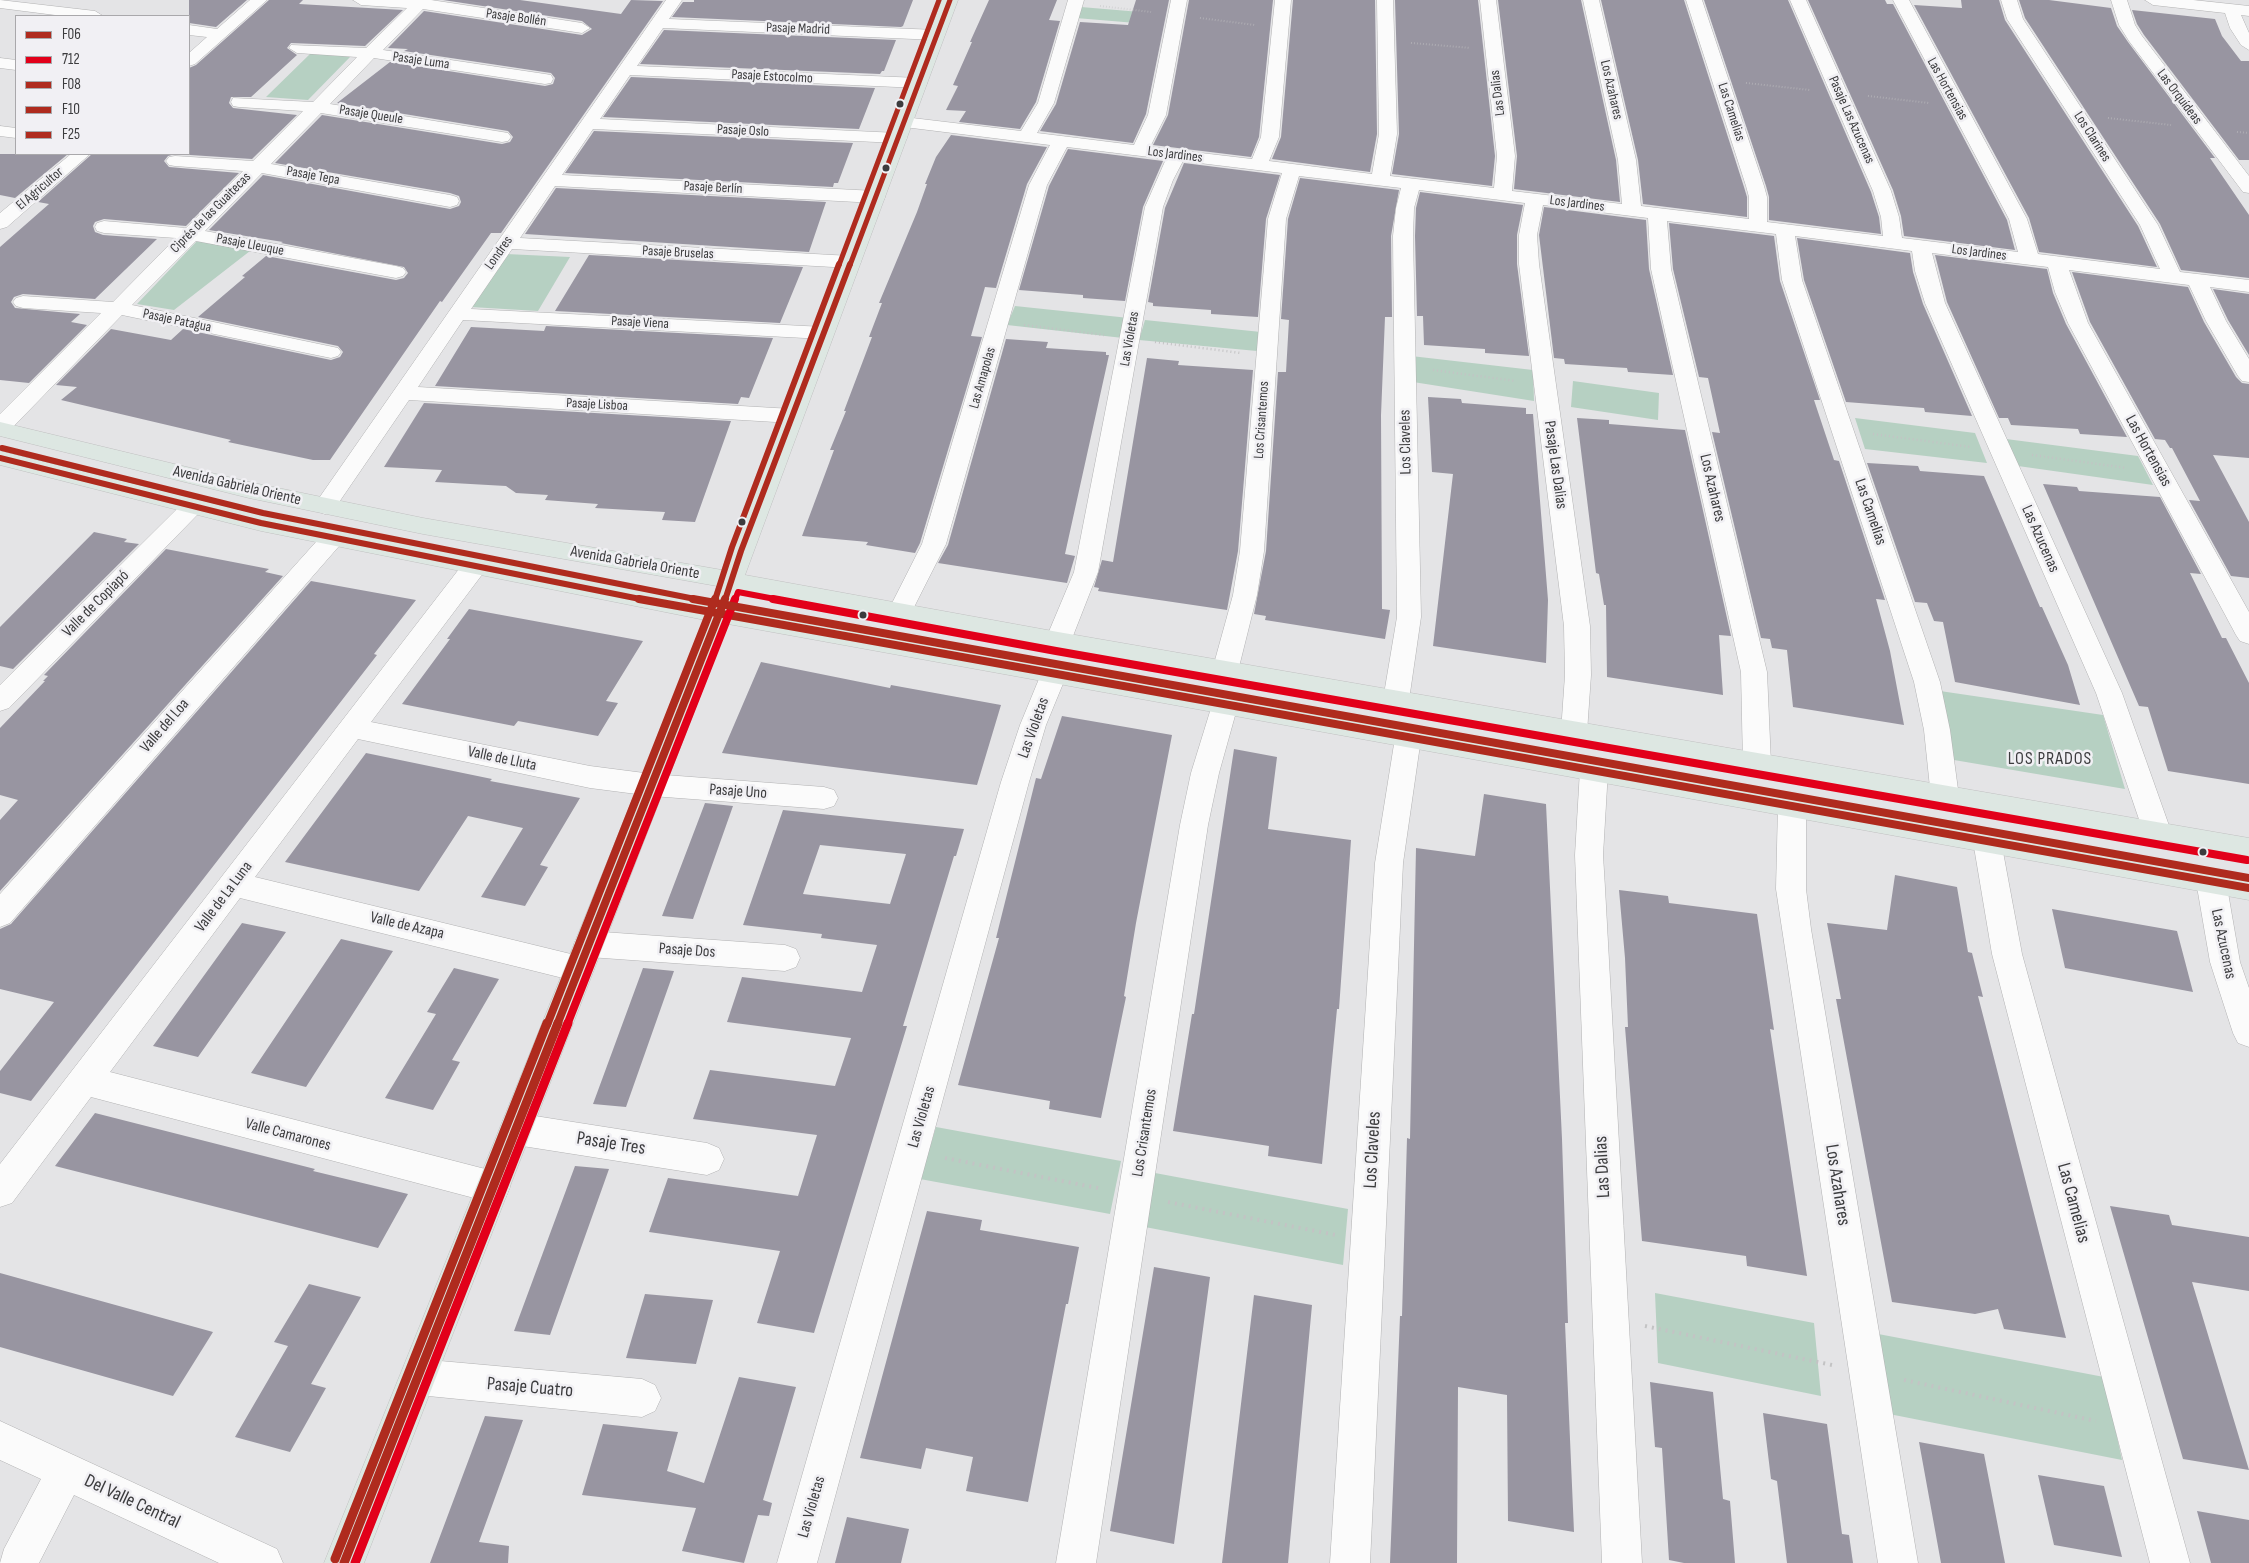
<!DOCTYPE html>
<meta charset="utf-8">
<style>
body{margin:0}
#map{position:relative;width:2249px;height:1563px;overflow:hidden;background:#e4e4e6;font-family:"Sofia Sans Condensed",sans-serif}
canvas{display:block}
.legend{position:absolute;left:15px;top:15px;width:175px;height:140px;box-sizing:border-box;background:#f1f0f4;border:1px solid #a9a8ab;margin:0;padding:6px 9px;list-style:none;font-size:15px;color:#3c3c3e}
.legend li{display:flex;align-items:center;gap:10px;height:25px}
.legend b{width:25px;border:1px solid #a9a8ab}
</style>
<div id="map">
<canvas width="2249" height="1563"></canvas>
<ul class="legend">
<li><b style="height:6px;background:#af2b1e"></b>F06</li>
<li><b style="height:6px;background:#e2001a"></b>712</li>
<li><b style="height:6px;background:#af2b1e"></b>F08</li>
<li><b style="height:6px;background:#af2b1e"></b>F10</li>
<li><b style="height:6px;background:#af2b1e"></b>F25</li>
</ul>
</div>
<script>
const context = document.querySelector('canvas').getContext('2d');
context.lineJoin = 'round';
function fill(path, color) {
  context.fillStyle = color;
  context.fill(path, 'evenodd');
}
function poly(rows) {
  const path = new Path2D();
  for (const r of rows) {
    path.moveTo(r[0], r[1]);
    for (let i = 2; i < r.length; i += 2) path.lineTo(r[i], r[i + 1]);
  }
  return path;
}
function trace(path, color, width, dash) {
  context.strokeStyle = color;
  context.lineWidth = width;
  context.lineCap = dash ? 'butt' : 'round';
  context.setLineDash(dash || []);
  context.stroke(path);
}
function label(font, color, halo, rows, align = 'center') {
  context.font = font + ' "Sofia Sans Condensed",sans-serif';
  context.lineWidth = 5;
  context.setLineDash([]);
  context.textBaseline = 'middle';
  context.strokeStyle = halo;
  context.fillStyle = color;
  for (const [text, x, y, turn = 0] of rows) {
    context.save();
    context.translate(x, y);
    context.rotate((+turn || 0) * Math.PI / 180);
    context.textAlign = isNaN(turn) ? turn : align;
    if (halo) context.strokeText(text, 0, 0);
    context.fillText(text, 0, 0);
    context.restore();
  }
}
fill(poly([
 [1081,7,1164,14,1160,25,1076,18],
 [311,53,352,55,308,100,266,97],
 [197,241,250,251,174,310,137,304],
 [506,254,570,257,538,311,471,307],
 [1015,306,1129,318,1123,338,1007,325],
 [1145,320,1261,332,1257,351,1139,340],
 [1411,356,1533,370,1534,401,1413,382],
 [1573,381,1659,393,1658,420,1571,407],
 [1855,418,1975,433,1987,463,1865,449],
 [2006,439,2138,456,2153,485,2018,466],
 [1940,691,2103,715,2125,789,1954,760],
 [936,1127,1121,1161,1110,1214,920,1179],
 [1155,1173,1348,1209,1343,1265,1145,1227],
 [1655,1293,1814,1323,1821,1396,1658,1363],
 [1873,1333,2104,1377,2122,1460,1884,1413]
]), '#b6d0c2');
fill(poly([
 [189,0,247,0,216,27,189,23],
 [269,0,303,0,299,4,403,10,365,46,291,43,287,48,297,55,251,97,231,97,229,103,233,108,297,115,252,159,175,154,168,156,164,161,169,167,239,173,186,226,104,219,95,222,93,226,95,232,103,235,157,239,95,299,23,294,14,297,11,302,15,308,80,314,71,322,87,325,29,383,0,380,0,247,49,204,38,202,92,154,189,154,189,68,196,65],
 [443,0,520,0,621,14,631,0,663,1,501,233,491,233,442,302,440,301,330,460,313,460,228,442,231,440,61,400,77,387,56,385,111,329,171,340,183,329,331,360,340,357,343,352,338,346,198,317,245,277,242,276,266,256,396,280,404,278,408,273,404,267,281,243,283,242,209,230,263,175,450,209,459,206,461,202,459,196,450,193,275,163,322,115,502,144,510,142,513,137,508,131,337,103,390,62,545,86,553,84,555,78,551,73,404,51,408,49,388,48,424,11,582,35,592,29,582,21],
 [694,0,913,0,903,26,901,27,672,17,683,2,694,2],
 [989,0,1057,0,1049,20,1060,21,1036,102,1020,129,959,122,966,111,946,110,958,86,953,85,972,42,970,42],
 [1136,0,1169,0,1146,114,1133,143,1040,131,1056,104,1080,22,1128,25],
 [1189,0,1273,0,1259,137,1251,157,1153,145,1168,115],
 [1293,0,1375,0,1377,134,1370,172,1272,159,1281,137],
 [1395,0,1478,0,1495,156,1492,186,1392,174,1399,134],
 [1498,0,1581,0,1616,160,1620,202,1514,189,1517,156],
 [1601,0,1684,0,1744,187,1747,197,1747,217,1643,204,1638,160],
 [1704,0,1788,0,1871,192,1879,217,1881,234,1769,220,1769,197,1766,186],
 [1808,0,1885,0,1887,4,1893,4,2007,220,2015,250,1904,236,1901,216,1893,190],
 [1961,0,1999,0,2005,20,2138,226,2157,267,2039,252,2029,218,1914,5,1962,8],
 [2019,0,2049,0,2111,8,2117,26,2128,42,2215,158,2210,158,2249,215,2249,278,2181,270,2160,224,2025,18],
 [2132,10,2215,19,2222,36,2241,61,2249,61,2249,160,2239,160,2144,35,2137,24],
 [664,30,896,40,884,71,882,71,880,74,640,64],
 [631,77,875,88,859,129,603,117],
 [594,131,853,143,838,183,834,183,833,187,565,173],
 [951,135,1047,147,1027,184,996,288,985,287,971,336,982,337,920,543,915,553,866,545,868,542,802,536,834,450,830,450,846,411,844,411,872,337,869,337,882,303,879,303,917,212,927,184,925,184,936,157],
 [1068,149,1163,161,1143,207,1125,301,1083,298,1083,295,1019,290,1049,186],
 [0,154,68,154,15,198,0,195],
 [1184,163,1280,175,1266,219,1258,317,1211,314,1211,310,1153,306,1153,303,1148,302,1165,208],
 [1300,178,1399,190,1391,236,1392,317,1385,317,1381,415,1382,609,1390,610,1385,639,1265,620,1266,616,1254,614,1266,551,1278,372,1286,372,1289,320,1281,319,1288,219],
 [556,188,826,202,809,252,525,234],
 [1420,192,1523,205,1517,235,1517,264,1529,356,1485,353,1485,349,1424,345,1423,316,1417,316,1415,236,1416,208],
 [1544,207,1646,220,1649,269,1673,375,1628,372,1627,368,1565,364,1564,359,1554,358,1539,235],
 [1669,223,1774,236,1780,281,1820,400,1814,400,1834,460,1839,461,1885,600,1876,599,1890,651,1904,725,1793,707,1787,650,1772,648,1770,639,1761,638,1712,432,1720,433,1708,378,1699,377,1673,269],
 [1797,238,1910,253,1913,272,1923,304,1972,416,1925,412,1924,408,1846,402,1804,280],
 [589,255,803,267,780,323,555,311],
 [1935,255,2047,269,2053,293,2066,324,2127,437,2080,434,2078,429,2011,425,2008,418,1999,418,1947,302],
 [2072,272,2188,287,2204,322,2236,377,2242,383,2249,384,2249,458,2213,455,2249,522,2249,578,2231,576,2189,500,2200,501,2172,448,2170,448,2165,440,2155,439,2090,322],
 [2213,289,2249,294,2249,355,2228,320],
 [546,326,773,338,749,398,741,397,738,404,435,386,471,327,544,331],
 [1006,339,1048,342,1046,348,1106,352,1106,355,1109,355,1065,554,1075,556,1067,583,938,563,948,545],
 [1147,358,1179,361,1178,365,1253,370,1238,551,1227,610,1098,591,1099,588,1094,587,1102,560,1113,562],
 [1428,397,1461,399,1462,403,1526,408,1526,414,1533,414,1548,600,1546,663,1433,646,1453,474,1432,472],
 [424,403,731,421,695,522,662,520,665,512,595,508,598,504,545,500,548,495,516,493,506,486,435,482,442,470,384,467],
 [1577,418,1609,420,1609,424,1685,430,1731,636,1719,635,1723,695,1607,677,1606,605,1604,605,1599,574,1596,573],
 [1867,463,1918,466,1920,471,1984,476,2040,607,2042,607,2068,665,2080,705,1955,682,1943,622,1934,621,1927,603,1915,602],
 [2043,484,2077,487,2079,491,2160,497,2201,574,2190,573,2222,638,2226,638,2249,683,2249,784,2168,771,2148,707,2139,706],
 [94,532,127,539,124,542,139,544,13,669,0,666,0,627],
 [166,549,269,569,265,572,283,576,0,891,0,820,18,800,0,795,0,728,45,681,43,681,48,676,44,675],
 [311,581,416,600,374,654,377,655,31,1101,0,1093,0,1071,54,1002,0,989,0,929,11,924],
 [469,609,643,641,606,701,618,703,598,736,518,721,514,726,402,704,450,639,447,639],
 [761,662,890,688,891,685,1001,705,977,785,722,753],
 [1062,716,1172,735,1136,923,1124,996,1126,997,1101,1118,1049,1109,1050,1101,958,1085,999,938,996,938,1036,778,1041,779],
 [1234,749,1277,757,1268,829,1351,840,1339,1009,1337,1009,1322,1164,1268,1156,1269,1146,1173,1131,1192,1014,1194,1014],
 [366,753,492,779,490,781,580,798,540,865,548,867,525,906,481,897,523,828,468,816,419,891,285,862],
 [1484,794,1546,804,1562,1139,1568,1323,1565,1323,1574,1532,1508,1521,1507,1395,1458,1387,1457,1563,1390,1563,1400,1316,1402,1316,1407,1138,1410,1139,1416,848,1475,856],
 [705,803,733,806,693,919,662,916],
 [783,810,964,829,956,856,954,856,903,1026,907,1026,814,1333,757,1323,780,1251,649,1232,668,1178,798,1196,817,1135,693,1119,710,1070,835,1086,851,1038,727,1022,742,977,862,992,877,945,821,938,822,934,743,925],
 [820,845,906,854,890,904,803,894],
 [1895,875,1957,887,1968,952,1972,953,1983,997,1978,996,2066,1338,2004,1329,1998,1309,1975,1314,1892,1302,1836,999,1841,999,1827,923,1887,930],
 [1619,890,1668,896,1669,903,1757,914,1774,1030,1770,1029,1807,1276,1747,1266,1746,1256,1642,1241,1625,1027,1628,1027,1625,958],
 [2052,909,2177,931,2193,992,2065,968],
 [242,923,286,932,198,1057,153,1046],
 [341,939,393,951,306,1087,251,1073],
 [454,968,499,979,452,1060,460,1062,433,1110,385,1098,436,1014,427,1012],
 [643,968,674,971,626,1107,593,1104],
 [95,1113,315,1169,313,1171,408,1194,378,1248,55,1166],
 [575,1166,609,1169,550,1335,514,1331],
 [2110,1206,2169,1215,2172,1225,2249,1237,2249,1291,2192,1282,2249,1470,2183,1459],
 [927,1211,982,1220,980,1230,1079,1247,1068,1304,1066,1304,1028,1502,966,1491,973,1457,926,1448,921,1469,860,1458],
 [1154,1267,1210,1277,1174,1544,1110,1531],
 [0,1273,36,1283,213,1332,173,1396,0,1347],
 [309,1284,361,1297,311,1384,326,1388,290,1452,235,1437,288,1346,274,1342],
 [645,1294,713,1300,696,1364,626,1358],
 [1254,1295,1312,1305,1288,1563,1222,1563],
 [739,1377,796,1387,763,1500,772,1503,769,1516,758,1515,744,1563,682,1551,696,1508,582,1495,603,1424,678,1432,667,1471,704,1483],
 [1650,1382,1713,1392,1723,1499,1730,1501,1735,1563,1684,1563,1669,1560,1662,1448,1655,1447],
 [1763,1413,1827,1424,1842,1534,1849,1535,1853,1563,1787,1563,1777,1481,1771,1479],
 [485,1416,523,1420,479,1542,509,1546,508,1563,430,1563],
 [1919,1442,1984,1454,2005,1563,1941,1563],
 [2038,1475,2104,1486,2122,1557,2054,1545],
 [2197,1511,2249,1520,2249,1563,2211,1563],
 [847,1517,909,1529,901,1563,835,1563]
]), '#9895a1');
const minor = poly([
 [0,0,95,11,103,16,63,16,0,8,0,0],
 [250,0,267,0,195,64,189,66,189,53,207,37,189,35,189,25,217,29,250,0],
 [353,0,431,0,582,23,590,28,582,33,423,9,383,50,545,74,551,75,553,79,551,83,545,84,374,58,330,104,502,132,508,133,511,137,508,141,502,142,321,113,271,164,450,195,457,197,459,201,457,205,450,207,262,173,205,231,396,266,403,268,406,272,403,276,396,278,196,241,132,305,338,348,341,352,338,356,331,358,122,315,8,432,0,434,0,414,101,313,23,308,16,306,13,302,16,298,23,296,113,302,176,238,104,233,97,231,95,227,97,223,104,221,186,228,243,171,175,166,169,165,166,161,169,157,175,156,253,161,303,111,239,107,233,106,231,102,233,98,313,102,357,57,297,53,289,48,291,45,366,48,407,8,361,5,353,0],
 [666,0,682,0,669,19,937,30,945,35,937,40,663,28,637,66,919,78,925,79,927,83,925,87,919,88,630,75,600,119,898,133,904,134,907,138,904,142,898,143,593,129,562,175,876,191,883,193,885,197,883,201,876,203,555,186,520,238,851,256,858,258,861,262,858,266,851,268,512,249,471,309,824,327,831,329,834,333,831,337,824,339,463,320,418,387,792,409,800,411,803,416,800,421,792,423,409,400,333,511,325,514,317,511,313,506,317,501,666,0],
 [1068,0,1084,0,1054,103,1037,133,1134,145,1148,115,1171,0,1187,0,1166,115,1150,147,1252,159,1261,137,1275,0,1291,0,1279,137,1269,161,1372,174,1379,134,1377,0,1393,0,1397,134,1390,176,1494,188,1497,156,1480,0,1496,0,1515,156,1512,191,1622,204,1618,160,1583,0,1599,0,1636,160,1641,206,1749,219,1749,197,1746,186,1686,0,1702,0,1764,186,1767,197,1767,222,1883,236,1881,217,1873,191,1790,0,1806,0,1891,191,1899,217,1902,238,2018,252,2009,219,1893,0,1909,0,2027,219,2038,254,2160,269,2140,225,2007,19,2001,0,2017,0,2023,19,2158,225,2180,272,2249,280,2249,292,2210,287,2226,321,2249,359,2249,382,2242,381,2238,376,2206,321,2189,285,2069,270,2088,323,2249,612,2249,644,2240,641,2236,635,2068,323,2055,292,2048,267,1932,253,1945,303,2122,693,2172,834,2168,842,2158,845,2148,842,2144,834,2096,693,1925,303,1915,271,1912,251,1795,236,1802,280,1940,682,1950,730,1959,797,1955,805,1945,808,1935,805,1931,797,1924,730,1914,682,1782,280,1776,234,1667,221,1671,269,1767,672,1771,764,1767,772,1757,775,1747,772,1743,764,1741,672,1651,269,1648,218,1543,205,1537,235,1539,264,1590,626,1591,675,1587,732,1583,739,1574,742,1565,739,1561,732,1565,675,1564,626,1519,264,1519,235,1525,203,1419,190,1414,208,1413,236,1421,617,1409,700,1405,707,1396,710,1387,707,1383,700,1397,617,1393,236,1396,208,1401,188,1299,176,1286,219,1264,551,1257,595,1238,671,1234,678,1225,681,1216,678,1212,671,1233,595,1240,551,1268,219,1282,173,1183,161,1173,180,1163,207,1098,572,1071,641,1067,647,1058,650,1049,647,1045,641,1074,572,1145,207,1166,159,1067,147,1047,185,946,544,908,619,899,622,890,619,887,613,922,544,1029,185,1050,145,904,127,898,126,895,122,898,118,904,117,1021,131,1038,103,1068,0],
 [2111,0,2127,0,2135,25,2142,36,2249,176,2249,193,2243,192,2129,41,2119,25,2111,0],
 [2145,0,2193,0,2249,6,2249,16,2241,15,2249,33,2249,50,2241,45,2230,28,2225,13,2153,5,2145,0],
 [0,58,16,60,16,70,0,68,0,58],
 [0,126,16,128,16,138,0,136,0,126],
 [71,154,90,154,7,227,0,229,0,213,71,154],
 [192,499,200,502,204,507,200,512,9,708,0,711,0,685,184,502,192,499],
 [332,531,340,533,344,539,340,545,10,923,0,927,0,894,324,533,332,531],
 [475,558,484,560,487,566,484,572,371,722,590,766,652,774,824,787,834,790,838,798,834,806,824,809,652,796,590,788,358,739,255,877,579,956,590,960,594,969,590,978,579,982,240,898,110,1072,493,1171,505,1175,510,1187,505,1199,493,1203,91,1097,12,1203,0,1207,0,1164,466,560,475,558],
 [1054,664,1063,667,1067,674,1046,725,1029,782,817,1563,777,1563,1001,782,1020,725,1041,674,1045,667,1054,664],
 [1225,695,1234,698,1238,705,1219,773,1208,825,1096,1563,1056,1563,1180,825,1191,773,1212,705,1216,698,1225,695],
 [1408,728,1417,731,1421,738,1403,863,1370,1563,1330,1563,1375,863,1395,738,1399,731,1408,728],
 [1594,759,1604,762,1608,770,1603,855,1605,888,1642,1563,1602,1563,1575,855,1580,770,1584,762,1594,759],
 [1792,795,1802,798,1806,806,1806,889,1811,929,1918,1563,1878,1563,1776,889,1778,806,1782,798,1792,795],
 [1987,829,1997,833,2001,841,2022,954,2190,1563,2150,1563,1992,954,1973,841,1977,833,1987,829],
 [2211,869,2221,872,2226,881,2240,962,2249,988,2249,1047,2238,1043,2233,1033,2210,962,2196,881,2201,872,2211,869],
 [589,931,785,945,796,949,800,958,796,967,785,971,589,957,578,953,574,944,578,935,589,931],
 [516,1113,707,1143,719,1148,724,1159,719,1170,707,1175,516,1145,504,1140,500,1129,504,1118,516,1113],
 [418,1359,642,1379,655,1385,661,1398,655,1411,642,1417,418,1395,405,1390,400,1377,405,1364,418,1359],
 [0,1421,277,1549,283,1563,219,1563,74,1495,39,1563,0,1563,4,1549,41,1479,0,1460,0,1421]
]);
const major = poly([
 [942,0,958,0,745,575,1058,632,2249,838,2249,862,1058,650,740,591,735,607,2249,876,2249,900,728,624,364,1563,324,1563,705,620,261,531,0,465,0,451,261,515,671,596,711,603,717,586,423,534,249,498,0,436,0,422,249,482,423,518,722,570,942,0]
]);
trace(minor, '#b2b2b3', 1);
trace(major, '#c0c0c1', 1);
trace(poly([
 [1100,6,1151,12],
 [1200,18,1255,25],
 [1411,43,1470,48],
 [1746,83,1810,90],
 [1868,96,1929,103],
 [2108,118,2171,125],
 [2237,132,2249,133]
]), '#c3c3c4', 2, [0.5, 2.5]);
trace(poly([
 [1024,325,1104,335],
 [1155,342,1241,353],
 [1433,370,1516,381],
 [1873,434,1971,447],
 [2032,455,2127,468]
]), '#c3c3c4', 2.5, [1, 3]);
trace(poly([
 [945,1158,1103,1189],
 [1168,1202,1336,1235],
 [1645,1326,1832,1365],
 [1904,1380,2096,1421]
]), '#c3c3c4', 4, [2, 5]);
fill(minor, '#fbfbfb');
fill(major, '#dde7e2');
trace(poly([
 [0,458,261,523,645,600]
]), '#af2b1e', 6);
trace(poly([
 [639,599,2249,888]
]), '#af2b1e', 8);
trace(poly([
 [735,600,738,592,780,600]
]), '#e2001a', 6);
trace(poly([
 [773,599,1056,651,2247,860],
 [567,1025,735,599]
]), '#e2001a', 8);
trace(poly([
 [355,1563,568,1023]
]), '#e2001a', 9);
trace(poly([
 [2,448,263,513,700,600]
]), '#af2b1e', 6);
trace(poly([
 [693,599,2249,878]
]), '#af2b1e', 8);
trace(poly([
 [850,265,950,0]
]), '#af2b1e', 5);
trace(poly([
 [725,600,741,551,850,264]
]), '#af2b1e', 6);
trace(poly([
 [557,1025,725,599]
]), '#af2b1e', 8);
trace(poly([
 [344,1563,558,1023]
]), '#af2b1e', 9);
trace(poly([
 [839,265,939,0]
]), '#af2b1e', 5);
trace(poly([
 [715,600,732,547,839,264]
]), '#af2b1e', 6);
trace(poly([
 [547,1025,715,599]
]), '#af2b1e', 8);
trace(poly([
 [335,1559,547,1023]
]), '#af2b1e', 9);
for (const [x, y, r, color] of [
 [900,104,4.5,"#3c3c3e"],
 [886,168,4.5,"#3c3c3e"],
 [742,522,4.5,"#3c3c3e"],
 [863,615,4.5,"#3c3c3e"],
 [2203,852,4.5,"#3c3c3e"]
]) {
  const dot = new Path2D();
  dot.arc(x, y, r, 0, 2 * Math.PI);
  context.fillStyle = color;
  context.fill(dot);
  trace(dot, '#f1f0f4', 2);
}
label('14px', '#3c3c3e', '#f1f0f4', [
 ["Pasaje Bollén",516,18,8],
 ["Pasaje Madrid",798,29,2],
 ["Pasaje Luma",421,61,8],
 ["Pasaje Estocolmo",772,77,3],
 ["Las Hortensias",1947,89,61],
 ["Los Azahares",1611,90,77],
 ["Las Dalias",1498,93,-97],
 ["Las Orquídeas",2179,97,53],
 ["Las Camelias",1731,112,72],
 ["Pasaje Queule",371,115,9],
 ["Pasaje Las Azucenas",1851,120,66],
 ["Pasaje Oslo",743,131,3],
 ["Los Clarines",2092,137,57],
 ["Los Jardines",1175,155,7],
 ["Pasaje Tepa",313,176,10],
 ["Pasaje Berlín",713,188,3],
 ["El Agricultor",40,189,-41],
 ["Los Jardines",1577,204,7],
 ["Ciprés de las Guaitecas",211,213,-45],
 ["Pasaje Lleuque",250,245,11],
 ["Londres",499,253,-55],
 ["Pasaje Bruselas",678,253,3],
 ["Los Jardines",1979,253,7],
 ["Pasaje Patagua",177,321,12],
 ["Pasaje Viena",640,323,3],
 ["Las Violetas",1130,339,-80],
 ["Las Amapolas",983,378,-74],
 ["Pasaje Lisboa",597,405,3],
 ["Los Crisantemos",1262,420,-86]
]);
label('16px', '#3c3c3e', '#f1f0f4', [
 ["Los Claveles",1406,442,-91],
 ["Las Hortensias",2148,451,61],
 ["Pasaje Las Dalias",1555,465,82],
 ["Avenida Gabriela Oriente",237,486,13],
 ["Los Azahares",1712,488,77],
 ["Las Camelias",1870,512,71],
 ["Las Azucenas",2040,539,66],
 ["Avenida Gabriela Oriente",635,563,10],
 ["Valle de Copiapó",96,604,-45],
 ["Valle del Loa",165,726,-49],
 ["Las Violetas",1034,728,-70],
 ["Valle de Lluta",502,759,12],
 ["Pasaje Uno",738,792,4],
 ["Valle de La Luna",224,897,-53],
 ["Valle de Azapa",407,926,13],
 ["Las Azucenas",2223,944,78],
 ["Pasaje Dos",687,951,4],
 ["Las Violetas",922,1117,-74],
 ["Los Crisantemos",1145,1133,-81],
 ["Valle Camarones",288,1135,15],
 ["Las Violetas",812,1507,-74]
]);
context.letterSpacing = '1px';
label('18px', '#3c3c3e', '#f1f0f4', [
 ["LOS PRADOS",2050,759]
]);
context.letterSpacing = '0px';
label('19px', '#3c3c3e', '#f1f0f4', [
 ["Pasaje Tres",611,1144,9],
 ["Los Claveles",1373,1150,-87],
 ["Las Dalias",1603,1167,-93],
 ["Los Azahares",1837,1185,81],
 ["Las Camelias",2073,1203,75],
 ["Pasaje Cuatro",530,1388,5],
 ["Del Valle Central",132,1502,25]
]);
</script>
